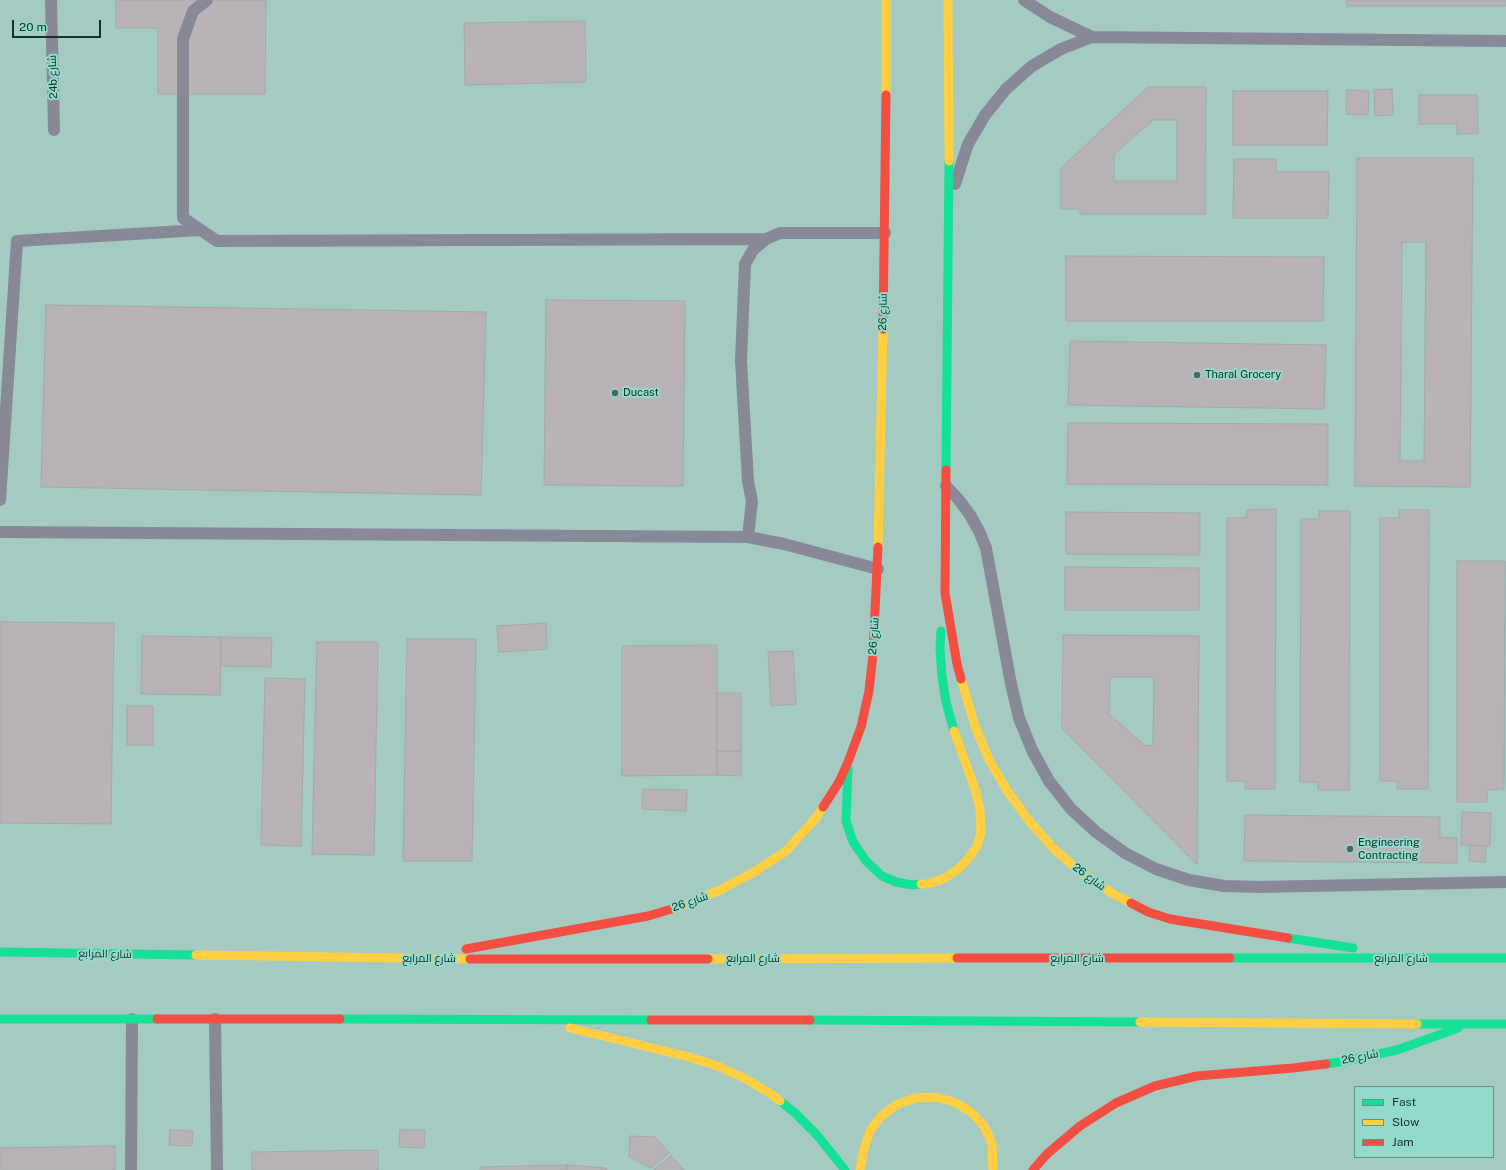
<!DOCTYPE html>
<meta charset="utf-8">
<style>
body{margin:0}
#map{position:relative;width:1506px;height:1170px;overflow:hidden;background:#a4cac2;font-family:"Public Sans",sans-serif}
canvas{display:block}
.legend{position:absolute;left:1354px;top:1086px;width:140px;height:72px;box-sizing:border-box;background:#94dacb;border:1px solid #60968b;margin:0;padding:5px 7px;list-style:none;font-size:12px;color:#13312b}
.legend li{display:flex;align-items:center;gap:8px;height:20px}
.legend b{width:20px;border:1px solid #60968b}
.scale{position:absolute;left:12px;top:20px;width:89px;height:18px;box-sizing:border-box;border:2px solid #13312b;border-top:0;padding-left:5px;font-size:12px;line-height:14px;white-space:nowrap;color:#13312b;-webkit-text-stroke:3px #94dacb;paint-order:stroke}
</style>
<div id="map">
<canvas width="1506" height="1170"></canvas>
<ul class="legend">
<li><b style="height:5px;background:#16e098"></b>Fast</li>
<li><b style="height:5px;background:#ffcf43"></b>Slow</li>
<li><b style="height:5px;background:#f24e42"></b>Jam</li>
</ul>
<div class="scale">20 m</div>
</div>
<script>
const context = document.querySelector('canvas').getContext('2d');
context.lineJoin = 'round';
function fill(path, color) {
  context.fillStyle = color;
  context.fill(path, 'evenodd');
}
function poly(rows) {
  const path = new Path2D();
  for (const r of rows) {
    path.moveTo(r[0], r[1]);
    for (let i = 2; i < r.length; i += 2) path.lineTo(r[i], r[i + 1]);
  }
  return path;
}
function trace(path, color, width, dash) {
  context.strokeStyle = color;
  context.lineWidth = width;
  context.lineCap = dash ? 'butt' : 'round';
  context.setLineDash(dash || []);
  context.stroke(path);
}
function label(font, color, halo, rows, align = 'center') {
  context.font = font + ' "Public Sans",Cairo,sans-serif';
  context.lineWidth = 4;
  context.setLineDash([]);
  context.textBaseline = 'middle';
  context.strokeStyle = halo;
  context.fillStyle = color;
  for (const [text, x, y, turn = 0] of rows) {
    context.save();
    context.translate(x, y);
    context.rotate((+turn || 0) * Math.PI / 180);
    context.textAlign = isNaN(turn) ? turn : align;
    if (halo) context.strokeText(text, 0, 0);
    context.fillText(text, 0, 0);
    context.restore();
  }
}
const building = poly([
 [116,0,266,0,265,94,158,94,158,28,116,28,116,0],
 [1347,0,1506,0,1506,6,1347,6,1347,0],
 [585,21,586,82,465,85,464,23,585,21],
 [1148,87,1206,87,1205,214,1080,214,1080,209,1061,209,1061,168,1148,87],
 [1153,120,1177,120,1177,181,1114,181,1114,154,1153,120],
 [1392,89,1393,115,1375,116,1374,90,1392,89],
 [1347,90,1369,91,1368,115,1346,114,1347,90],
 [1233,91,1328,91,1327,145,1233,145,1233,91],
 [1419,95,1477,95,1478,133,1457,134,1457,124,1419,124,1419,95],
 [1357,158,1473,158,1470,487,1355,486,1357,158],
 [1402,242,1426,242,1424,461,1400,461,1402,242],
 [1234,159,1276,159,1276,172,1329,172,1328,218,1233,218,1234,159],
 [1066,256,1324,257,1323,321,1066,321,1066,256],
 [546,300,685,301,683,486,544,485,546,300],
 [46,305,486,312,481,495,41,487,46,305],
 [1070,341,1326,345,1324,409,1068,405,1070,341],
 [1068,423,1328,424,1328,485,1067,484,1068,423],
 [1276,509,1275,789,1245,789,1245,781,1227,781,1227,518,1246,518,1246,510,1276,509],
 [1399,510,1429,510,1428,789,1397,789,1398,781,1380,781,1380,518,1399,518,1399,510],
 [1319,511,1350,511,1349,790,1318,790,1318,782,1300,782,1301,519,1319,519,1319,511],
 [1066,512,1200,513,1200,555,1066,554,1066,512],
 [1457,561,1505,561,1504,789,1487,790,1487,802,1457,802,1457,561],
 [1065,567,1199,568,1199,610,1065,610,1065,567],
 [0,622,114,623,111,824,0,823,0,622],
 [546,623,547,649,499,652,497,626,546,623],
 [1063,635,1199,636,1197,865,1062,728,1063,635],
 [1110,677,1154,677,1153,746,1144,745,1109,714,1110,677],
 [142,636,221,637,220,695,141,694,142,636],
 [221,637,272,638,271,667,221,666,221,637],
 [407,639,476,639,472,861,403,861,407,639],
 [317,642,378,642,374,855,312,854,317,642],
 [717,645,717,775,622,776,622,646,717,645],
 [793,651,796,704,771,706,768,652,793,651],
 [265,678,305,679,301,846,261,845,265,678],
 [717,693,741,693,741,751,716,751,717,693],
 [127,706,153,706,153,745,127,745,127,706],
 [716,751,741,751,741,776,717,775,716,751],
 [643,789,687,790,686,811,642,809,643,789],
 [1462,812,1491,813,1490,846,1461,845,1462,812],
 [1245,815,1440,817,1440,837,1457,838,1457,863,1244,861,1245,815],
 [1470,845,1486,846,1485,862,1469,861,1470,845],
 [170,1130,193,1131,192,1146,169,1145,170,1130],
 [400,1130,425,1130,424,1148,399,1147,400,1130],
 [630,1136,655,1137,669,1153,651,1168,629,1157,630,1136],
 [115,1146,115,1170,0,1170,0,1148,115,1146],
 [378,1150,378,1170,252,1170,252,1152,378,1150],
 [671,1156,684,1170,654,1170,671,1156],
 [567,1165,606,1168,607,1170,567,1170,567,1165],
 [567,1165,567,1170,480,1170,480,1167,567,1165]
]);
fill(building, '#b9b3b8');
trace(building, '#a2a9a9', 1);
trace(poly([
 [51,0,54,130],
 [207,0,193,11,183,39,183,218,217,241,766,239],
 [1024,0,1050,17,1092,37],
 [955,184,968,144,985,115,1006,89,1032,66,1061,49,1092,37,1506,41],
 [946,486,959,500,970,515,979,531,986,548,1011,684,1019,718,1032,750,1049,781,1071,809,1096,832,1125,853,1156,869,1189,880,1224,886,1259,887,1506,882],
 [0,500,17,241,200,230],
 [0,532,748,537],
 [878,569,784,544,748,537,752,501,748,481,741,361,745,264,753,250,766,239,780,233,885,233],
 [215,1019,217,1170],
 [131,1170,132,1019]
]), '#888996', 12);
trace(poly([
 [946,470,949,161],
 [941,631,940,649,942,677,946,702,954,731],
 [848,769,846,821,853,842,866,861,882,876,896,882,912,885,921,884],
 [1288,938,1353,948],
 [0,952,196,955],
 [1230,958,1506,958],
 [0,1019,157,1019],
 [340,1019,651,1020],
 [810,1020,1140,1022],
 [1417,1024,1506,1024],
 [1326,1064,1345,1061,1397,1050,1458,1028],
 [780,1101,795,1113,817,1135,845,1170]
]), '#16e098', 9);
trace(poly([
 [948,0,949,161],
 [886,95,886,0],
 [878,547,883,329],
 [961,679,975,726,989,760,1008,792,1030,822,1055,850,1083,874,1115,895,1131,903],
 [921,884,928,884,943,879,957,870,968,859,977,846,981,833,980,810,975,789,954,731],
 [672,909,685,905,720,890,754,872,786,851,815,819,823,807],
 [196,955,470,959],
 [708,959,957,958],
 [1140,1022,1417,1024],
 [570,1028,685,1056,715,1065,744,1078,771,1094,780,1101],
 [860,1170,864,1149,870,1131,881,1116,898,1104,916,1098,935,1097,954,1102,971,1112,984,1126,992,1143,993,1170]
]), '#ffcf43', 9);
trace(poly([
 [883,329,886,95],
 [946,470,945,593,957,664,961,679],
 [823,807,839,782,848,762,861,727,869,691,873,654,878,547],
 [1131,903,1148,912,1170,919,1288,938],
 [466,949,648,916,672,909],
 [957,958,1230,958],
 [470,959,708,959],
 [157,1019,340,1019],
 [651,1020,810,1020],
 [1033,1170,1047,1154,1080,1126,1116,1103,1155,1086,1197,1076,1293,1068,1326,1064]
]), '#f24e42', 9);
for (const [x, y, r, color] of [
 [1197,375,4,"#466760"],
 [615,393,4,"#466760"],
 [1350,849,4,"#466760"]
]) {
  const dot = new Path2D();
  dot.arc(x, y, r, 0, 2 * Math.PI);
  context.fillStyle = color;
  context.fill(dot);
  trace(dot, '#94dacb', 1.5);
}
label('11px', '#13312b', '#94dacb', [
 ["24b شارع",53,77,-92],
 ["شارع 26",883,312,-89],
 ["شارع 26",874,636,-86],
 ["شارع 26",1089,877,36],
 ["شارع 26",690,902,-20],
 ["شارع المرابع",105,954,1],
 ["شارع المرابع",429,959],
 ["شارع المرابع",753,959],
 ["شارع المرابع",1077,959],
 ["شارع المرابع",1401,959],
 ["شارع 26",1360,1057,-11]
]);
label('11px', '#13312b', '#94dacb', [
 ["Tharal Grocery",1205,375],
 ["Ducast",623,393],
 ["Engineering",1358,843],
 ["Contracting",1358,856]
], 'left');
</script>
